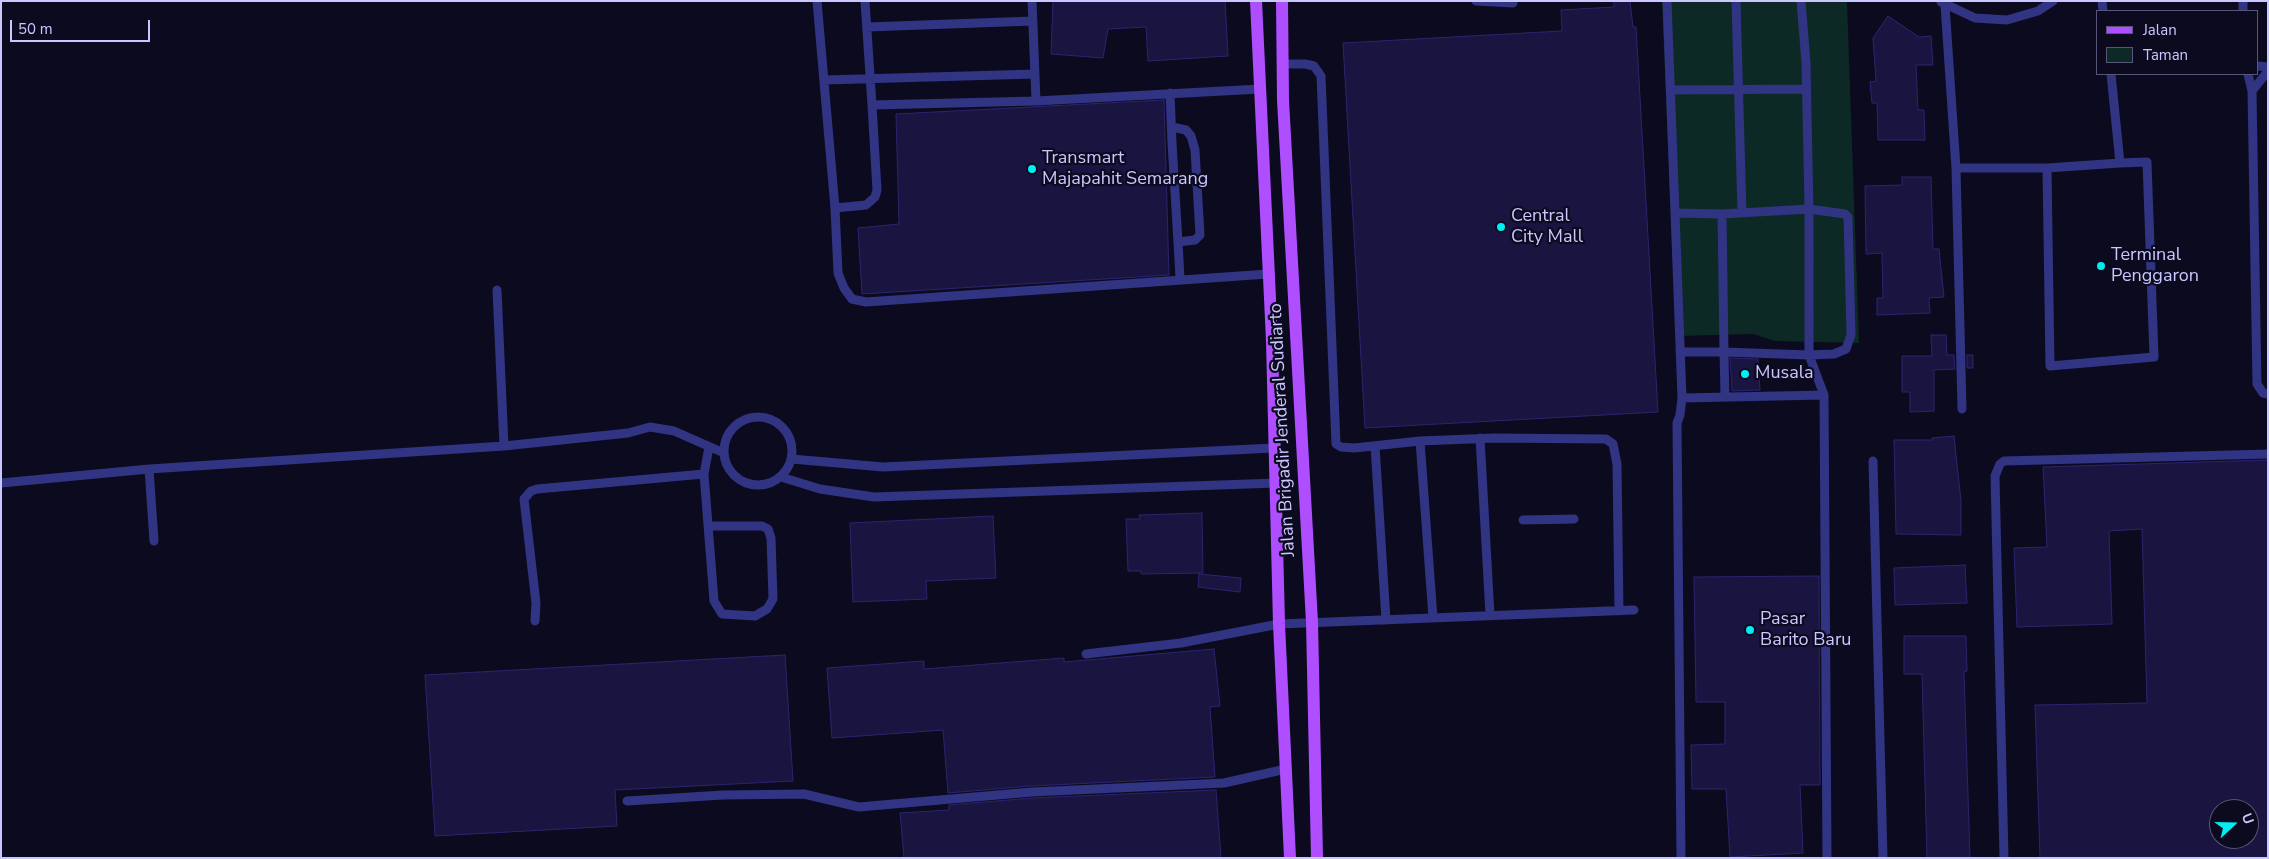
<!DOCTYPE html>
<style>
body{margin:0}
#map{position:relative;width:2269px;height:859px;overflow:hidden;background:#0c0a1e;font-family:"Nunito Sans",sans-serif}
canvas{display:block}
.frame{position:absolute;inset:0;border:2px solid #c9c7ff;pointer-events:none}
.legend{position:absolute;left:2096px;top:10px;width:162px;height:65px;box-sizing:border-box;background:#0c0a1e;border:1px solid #585678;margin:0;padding:6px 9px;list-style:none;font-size:15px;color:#c9c7ff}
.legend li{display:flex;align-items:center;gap:10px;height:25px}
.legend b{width:25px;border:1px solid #585678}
.north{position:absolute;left:2209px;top:799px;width:50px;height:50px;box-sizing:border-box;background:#0c0a1e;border:1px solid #585678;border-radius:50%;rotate:69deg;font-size:14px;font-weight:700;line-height:20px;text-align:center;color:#c9c7ff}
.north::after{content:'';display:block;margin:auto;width:18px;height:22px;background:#00eef2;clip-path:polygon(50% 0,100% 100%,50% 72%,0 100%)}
.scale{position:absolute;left:10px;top:20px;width:140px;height:22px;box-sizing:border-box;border:2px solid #c9c7ff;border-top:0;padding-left:6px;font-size:15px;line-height:18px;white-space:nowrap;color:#c9c7ff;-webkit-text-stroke:4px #0c0a1e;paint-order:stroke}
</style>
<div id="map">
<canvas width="2269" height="859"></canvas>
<div class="frame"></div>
<ul class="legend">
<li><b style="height:6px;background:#ae4eff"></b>Jalan</li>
<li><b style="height:14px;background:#0c2925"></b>Taman</li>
</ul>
<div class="north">U</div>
<div class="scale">50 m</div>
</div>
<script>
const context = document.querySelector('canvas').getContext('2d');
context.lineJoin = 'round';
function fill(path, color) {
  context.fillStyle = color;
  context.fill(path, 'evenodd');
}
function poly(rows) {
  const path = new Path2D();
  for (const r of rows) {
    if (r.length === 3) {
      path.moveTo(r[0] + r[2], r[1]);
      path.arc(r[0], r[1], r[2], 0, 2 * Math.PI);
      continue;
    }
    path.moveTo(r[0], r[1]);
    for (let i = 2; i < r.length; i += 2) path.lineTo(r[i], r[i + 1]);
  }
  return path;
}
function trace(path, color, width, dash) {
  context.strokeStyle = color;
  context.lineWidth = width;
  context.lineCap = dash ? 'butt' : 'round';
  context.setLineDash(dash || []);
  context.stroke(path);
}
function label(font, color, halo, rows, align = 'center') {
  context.font = font + ' "Nunito Sans",sans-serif';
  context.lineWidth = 4.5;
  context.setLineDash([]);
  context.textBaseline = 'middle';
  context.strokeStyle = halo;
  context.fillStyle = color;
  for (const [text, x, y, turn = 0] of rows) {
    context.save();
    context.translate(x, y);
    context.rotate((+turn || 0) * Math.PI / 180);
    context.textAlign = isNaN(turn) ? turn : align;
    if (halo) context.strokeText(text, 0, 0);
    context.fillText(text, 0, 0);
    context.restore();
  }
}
fill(poly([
 [1662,1,1847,1,1859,343,1775,341,1753,334,1676,336]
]), '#0c2925');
const building = poly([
 [1053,1,1225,1,1228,56,1148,61,1146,27,1108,29,1103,58,1051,54,1053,1],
 [1614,1,1630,1,1633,27,1636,27,1658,412,1365,428,1343,43,1562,31,1561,10,1614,7,1614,1],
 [1888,16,1919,37,1931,36,1933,65,1916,65,1918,110,1924,110,1925,140,1878,140,1877,103,1872,103,1870,82,1876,81,1873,38,1888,16],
 [1164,100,1169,275,862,294,858,228,899,224,896,114,1164,100],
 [1902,177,1931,177,1933,249,1939,249,1944,297,1929,298,1930,313,1877,315,1877,298,1883,298,1882,253,1866,254,1865,186,1902,185,1902,177],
 [1931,335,1946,335,1947,355,1954,355,1955,369,1934,370,1934,411,1910,412,1910,392,1902,392,1902,356,1932,356,1931,335],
 [1967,355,1973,355,1973,368,1967,368,1967,355],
 [1730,358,1758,359,1760,390,1732,391,1730,358],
 [1954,436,1961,501,1961,535,1896,534,1894,440,1933,440,1932,438,1954,436],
 [2268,460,2268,858,2040,858,2035,705,2147,703,2142,529,2109,531,2112,624,2017,627,2014,548,2047,547,2043,467,2268,460],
 [2219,809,2249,809,2249,839,2219,839,2219,809],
 [1202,513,1203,573,1141,574,1141,571,1128,571,1126,519,1140,519,1139,515,1202,513],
 [993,516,996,578,926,581,927,599,853,602,850,523,993,516],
 [1965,565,1967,603,1895,605,1894,568,1965,565],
 [1199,574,1241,578,1240,592,1198,587,1199,574],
 [1819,576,1820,785,1800,785,1803,853,1730,857,1726,789,1692,789,1691,745,1725,744,1725,702,1696,702,1694,577,1819,576],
 [1904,636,1966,636,1967,671,1964,672,1970,858,1927,858,1922,674,1904,674,1904,636],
 [1214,649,1220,706,1210,707,1215,777,1031,786,948,793,943,730,832,738,827,668,924,661,924,669,1064,658,1064,662,1214,649],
 [785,655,793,781,615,790,617,826,435,836,425,675,785,655],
 [1216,790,1221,858,904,858,900,813,949,810,949,805,1032,798,1216,790]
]);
fill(building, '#1a1441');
trace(building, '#2d246f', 1);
trace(poly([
 [817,1,835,208,838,273,844,288,852,299,866,302,1268,274],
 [865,1,872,105],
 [1032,1,1036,101],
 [1476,1,1513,3],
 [1667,1,1682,398],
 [1736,1,1742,213],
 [1801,1,1806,63,1809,209,1809,355,1824,395,1827,858],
 [2102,1,2103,11],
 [2243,1,2243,11],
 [1941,2,1975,18,2007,20,2038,11,2053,1],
 [1945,5,1956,168,1962,409],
 [867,27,1033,21],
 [1283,64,1305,64,1314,66,1321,76,1336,444,1341,447,1354,448,1420,441,1495,438,1606,439,1613,444,1617,464,1619,611],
 [2258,66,2268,67],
 [2248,74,2252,91,2257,384,2263,393,2268,394],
 [824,80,1035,74],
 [1671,90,1806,89],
 [2252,91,2268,71],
 [1170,93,1172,143,1178,242,1195,240,1200,235,1195,150,1191,136,1186,130,1172,127],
 [1956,168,2047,168,2050,366,2154,357,2147,162,2120,163,2111,74],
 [2047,168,2120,163],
 [835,208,866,205,875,197,877,190,872,105,1036,101,1260,89],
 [1809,209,1845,214,1848,217,1851,335,1846,349,1834,354,1809,355,1724,352,1722,214,1809,209],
 [1676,213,1722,214],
 [1178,242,1180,278],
 [497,290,504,446],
 [1680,352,1724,352,1725,397],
 [758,451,34],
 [1480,438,1490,615],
 [1420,441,1433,618],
 [1375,446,1386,620],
 [792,459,883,467,1274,448],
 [1873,461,1883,858],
 [149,469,154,541],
 [704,474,714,601,722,614,755,616,767,609,773,599,771,538,768,529,762,526,709,526],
 [781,477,820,489,874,497,1277,483],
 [1,483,149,469,504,446,628,433,650,427,674,431,724,453],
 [1523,520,1574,519],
 [535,621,536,603,524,499,531,491,537,489,704,474,709,447],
 [1086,654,1181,643,1279,624,1634,610],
 [627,801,723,795,804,794,859,807,1032,792,1224,783,1286,769],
 [1681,858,1677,423,1680,415,1682,398,1824,395],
 [2004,858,1995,476,2000,464,2004,461,2268,454]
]), '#303482', 9);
trace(poly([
 [1256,1,1272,341,1279,624,1290,858],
 [1282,1,1283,100,1312,622,1317,858]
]), '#ae4eff', 12);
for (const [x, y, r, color] of [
 [1032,169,5,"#00eef2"],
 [1501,227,5,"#00eef2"],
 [2101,266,5,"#00eef2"],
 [1745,374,5,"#00eef2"],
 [1750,630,5,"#00eef2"]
]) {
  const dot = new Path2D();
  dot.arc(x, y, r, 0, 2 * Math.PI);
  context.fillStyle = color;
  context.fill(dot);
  trace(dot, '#0c0a1e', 2);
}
label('18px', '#c9c7ff', '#0c0a1e', [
 ["Transmart",1042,159],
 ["Majapahit Semarang",1042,180],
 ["Central",1511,217],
 ["City Mall",1511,238],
 ["Terminal",2111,256],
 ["Penggaron",2111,277],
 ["Musala",1755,374],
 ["Pasar",1760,620],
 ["Barito Baru",1760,641]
], 'left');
label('18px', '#c9c7ff', '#0c0a1e', [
 ["Jalan Brigadir Jenderal Sudiarto",1283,430,-93]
]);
</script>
